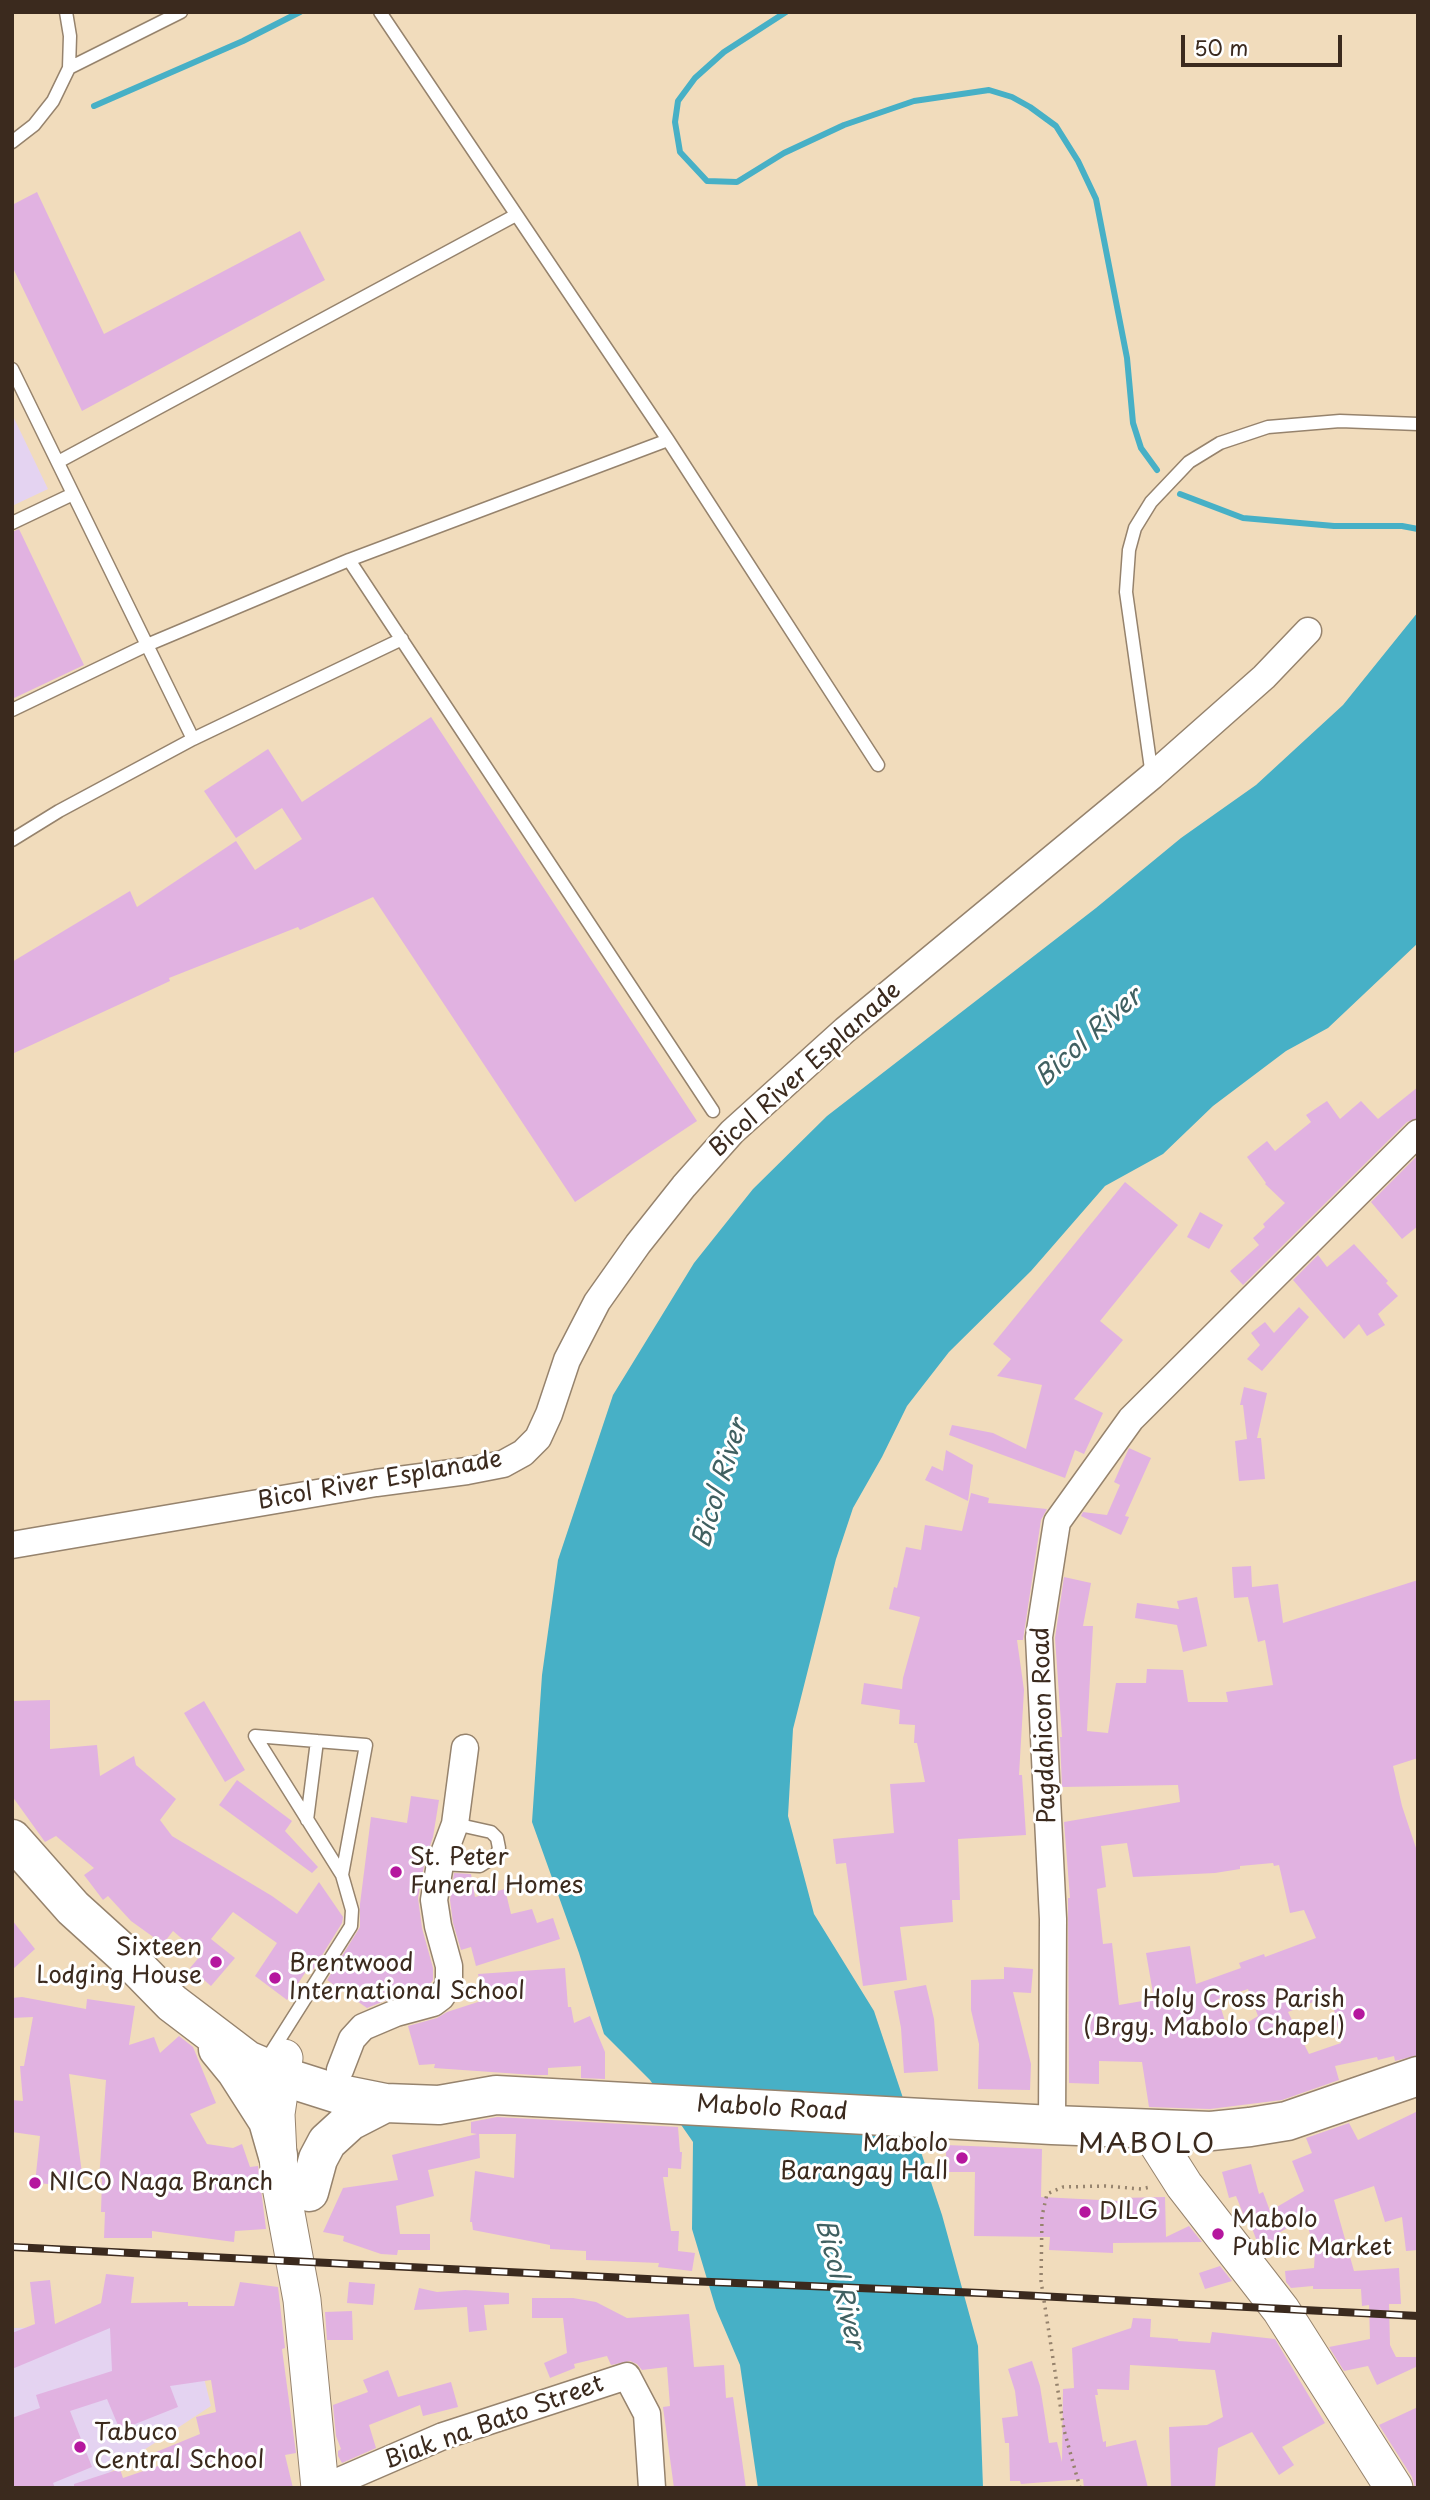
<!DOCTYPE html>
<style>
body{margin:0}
#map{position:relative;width:1430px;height:2500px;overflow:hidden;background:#f1dcbc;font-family:"Playpen Sans",sans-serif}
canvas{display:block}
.frame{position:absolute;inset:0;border:14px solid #3b2a1e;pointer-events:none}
.scale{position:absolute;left:1181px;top:35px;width:161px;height:32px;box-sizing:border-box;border:4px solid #3b2a1e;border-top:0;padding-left:9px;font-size:21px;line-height:24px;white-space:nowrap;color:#3b2a1e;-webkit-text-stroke:5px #fff;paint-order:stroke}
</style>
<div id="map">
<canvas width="1430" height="2500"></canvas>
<div class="frame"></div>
<div class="scale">50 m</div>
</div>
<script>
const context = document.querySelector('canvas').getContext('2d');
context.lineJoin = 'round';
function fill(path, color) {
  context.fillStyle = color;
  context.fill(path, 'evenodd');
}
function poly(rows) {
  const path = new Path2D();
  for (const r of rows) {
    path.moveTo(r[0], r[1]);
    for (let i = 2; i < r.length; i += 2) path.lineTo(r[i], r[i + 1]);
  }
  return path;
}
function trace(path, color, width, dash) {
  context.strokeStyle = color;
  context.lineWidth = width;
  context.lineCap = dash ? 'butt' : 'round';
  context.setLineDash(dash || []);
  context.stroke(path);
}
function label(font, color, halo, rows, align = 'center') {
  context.font = font + ' "Playpen Sans",sans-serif';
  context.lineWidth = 6;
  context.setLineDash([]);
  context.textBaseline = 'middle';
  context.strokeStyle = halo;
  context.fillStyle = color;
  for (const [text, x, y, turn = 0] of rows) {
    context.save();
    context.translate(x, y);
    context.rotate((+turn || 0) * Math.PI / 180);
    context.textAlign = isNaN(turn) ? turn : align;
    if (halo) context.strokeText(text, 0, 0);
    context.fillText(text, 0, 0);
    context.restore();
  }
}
fill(poly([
 [12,414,48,489,12,506],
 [191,2326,211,2406,86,2488,12,2488,12,2328]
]), '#e4d3f1');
fill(poly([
 [1418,612,1418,943,1328,1028,1286,1051,1213,1106,1163,1154,1105,1186,1031,1271,949,1352,907,1406,882,1457,853,1508,836,1559,793,1729,788,1816,814,1914,874,2011,942,2215,978,2346,983,2488,758,2488,740,2365,716,2309,692,2229,693,2142,650,2080,604,2034,579,1953,532,1822,542,1675,558,1560,613,1395,694,1263,753,1189,827,1116,1096,908,1181,838,1256,785,1343,705]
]), '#47b0c6');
trace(poly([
 [786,12,724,52,695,78,678,101,675,122,680,152,707,181,737,182,784,153,844,125,914,101,989,90,1012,97,1030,107,1056,126,1078,161,1096,199,1127,358,1133,423,1141,448,1157,470],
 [94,106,243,41,300,12],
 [1180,494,1243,518,1334,526,1402,526,1418,529]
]), '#47b0c6', 6);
fill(poly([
 [37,192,104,334,300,231,325,280,82,411,12,266,12,205],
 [19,529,84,665,12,699,12,532],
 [431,717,697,1121,575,1202,373,897,300,930,298,927,169,978,170,981,12,1054,12,962,130,891,137,907,236,841,255,870,302,839,282,808,236,838,204,791,268,749,302,802],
 [1418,1087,1418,1118,1407,1122,1243,1285,1230,1271,1259,1245,1253,1238,1265,1227,1263,1224,1285,1203,1265,1184,1266,1183,1247,1157,1267,1141,1275,1151,1311,1122,1306,1115,1327,1101,1340,1119,1361,1101,1378,1119],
 [1418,1155,1418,1226,1402,1239,1371,1202],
 [1125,1182,1178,1225,1100,1321,1123,1340,1074,1399,1103,1413,1084,1454,1075,1450,1065,1478,949,1435,952,1425,993,1433,1026,1449,1042,1385,997,1376,1011,1359,993,1344],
 [1200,1212,1223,1225,1209,1249,1187,1237],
 [1354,1244,1388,1281,1386,1283,1398,1296,1378,1314,1385,1325,1367,1336,1359,1324,1344,1339,1293,1280,1318,1255,1327,1267],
 [1299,1307,1309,1317,1262,1371,1247,1359,1260,1345,1251,1333,1265,1322,1274,1333],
 [1244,1387,1267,1393,1257,1438,1261,1438,1265,1479,1239,1481,1235,1441,1247,1439,1243,1405,1240,1405],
 [1129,1448,1151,1458,1125,1516,1129,1517,1121,1535,1081,1516,1083,1512,1107,1515,1120,1485,1114,1482],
 [946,1450,973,1465,968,1501,925,1480,932,1466,943,1471],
 [971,1493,989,1498,988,1503,1047,1509,1041,1520,1023,1640,1017,1640,1024,1690,1019,1775,1022,1775,1026,1835,958,1839,960,1900,952,1900,953,1922,900,1927,907,1980,863,1986,846,1863,836,1864,833,1839,894,1833,890,1784,925,1782,917,1743,914,1743,915,1725,899,1724,900,1710,861,1704,864,1683,902,1689,903,1678,920,1617,889,1609,894,1587,897,1588,906,1547,921,1550,925,1525,962,1531],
 [1251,1566,1252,1587,1278,1584,1283,1623,1418,1580,1418,1758,1393,1766,1402,1806,1418,1854,1418,2055,1395,2061,1394,2056,1378,2060,1377,2057,1335,2066,1339,2080,1282,2100,1210,2109,1149,2107,1142,2062,1099,2061,1099,2084,1069,2083,1068,1898,1070,1898,1064,1822,1180,1802,1178,1785,1062,1787,1060,1737,1062,1737,1055,1638,1064,1577,1091,1583,1083,1626,1093,1626,1087,1731,1108,1733,1116,1683,1146,1683,1147,1669,1183,1670,1188,1702,1228,1702,1226,1692,1273,1685,1265,1640,1258,1642,1248,1597,1234,1598,1232,1567],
 [1127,1843,1133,1877,1215,1873,1240,1869,1240,1866,1273,1863,1274,1866,1279,1865,1290,1913,1304,1910,1316,1938,1265,1957,1264,1954,1239,1963,1241,1968,1196,1984,1190,1946,1146,1953,1154,1999,1119,2005,1112,1943,1103,1944,1097,1889,1106,1887,1101,1846],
 [1248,1989,1258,2016,1229,2034,1218,1999],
 [1331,1995,1341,2043,1309,2054,1288,2012],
 [1197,1597,1207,1646,1183,1652,1177,1625,1135,1618,1137,1603,1179,1609,1177,1601],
 [50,1700,50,1749,97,1745,100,1776,134,1756,136,1765,176,1799,160,1820,172,1836,272,1896,297,1914,319,1882,343,1917,342,1923,313,1970,309,1967,287,2000,255,1976,277,1943,233,1912,211,1939,235,1958,211,1986,190,1968,201,1955,173,1931,163,1944,131,1921,108,1896,103,1900,84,1875,94,1868,56,1836,45,1842,12,1796,12,1701],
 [204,1701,245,1770,225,1782,184,1713],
 [237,1780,292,1821,285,1831,318,1867,312,1873,219,1805],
 [411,1796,439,1800,433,1837,425,1861,418,1898,422,1928,433,1968,433,1980,426,1989,392,1998,367,2008,327,1980,360,1927,360,1904,371,1817,407,1823],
 [454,1873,471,1874,475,1897,505,1889,511,1914,532,1909,537,1923,553,1918,560,1939,476,1966,471,1947,461,1950,453,1923,450,1900],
 [12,1920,35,1949,12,1970],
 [1004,1967,1033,1969,1031,1993,1013,1992,1031,2064,1030,2090,978,2089,979,2044,971,2010,971,1980,1004,1979],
 [565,1968,568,2007,571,2007,574,2023,590,2016,605,2052,605,2079,581,2078,581,2066,548,2068,548,2075,534,2075,434,2068,435,2064,419,2065,408,2026,437,2018,447,2012,484,2000,478,1974],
 [926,1985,934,2019,938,2071,904,2073,901,2028,894,1991],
 [22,1997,86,2009,87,1999,135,2006,129,2045,154,2037,160,2053,179,2036,193,2047,216,2103,190,2114,207,2144,233,2148,242,2144,250,2167,258,2166,266,2229,235,2231,234,2242,152,2231,152,2238,104,2238,105,2212,101,2212,102,2179,99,2179,106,2080,69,2074,83,2181,61,2183,61,2185,35,2183,40,2136,12,2132,12,2100,23,2101,20,2066,24,2066,33,2017,12,2018,12,1998],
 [1418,2111,1418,2250,1406,2251,1402,2217,1385,2222,1374,2186,1334,2200,1354,2271,1399,2268,1401,2304,1389,2304,1390,2345,1396,2357,1418,2357,1418,2366,1377,2385,1368,2366,1344,2371,1329,2347,1370,2339,1369,2305,1362,2306,1361,2289,1313,2289,1313,2286,1291,2288,1286,2282,1285,2271,1314,2268,1315,2251,1305,2217,1274,2236,1280,2253,1267,2258,1259,2247,1249,2220,1246,2221,1236,2196,1229,2198,1222,2172,1251,2164,1259,2194,1263,2192,1270,2211,1304,2191,1292,2161,1312,2153,1306,2138,1349,2123,1358,2140],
 [497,2117,678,2127,680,2152,682,2152,681,2169,668,2168,668,2177,663,2177,671,2231,679,2231,678,2251,695,2253,692,2271,658,2267,659,2263,586,2260,586,2251,550,2249,550,2245,473,2230,472,2222,470,2222,475,2171,514,2178,516,2134,479,2134,480,2158,428,2170,434,2196,396,2206,400,2234,430,2234,430,2250,398,2250,397,2255,381,2254,343,2241,344,2236,323,2232,343,2188,398,2180,392,2155,477,2134,471,2133,471,2122],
 [946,2145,1042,2149,1041,2197,1120,2201,1120,2198,1165,2197,1166,2237,1189,2226,1202,2242,1113,2243,1113,2253,1049,2250,1050,2237,974,2236,975,2172,946,2172],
 [1220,2266,1232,2281,1205,2289,1199,2273],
 [106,2274,134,2277,131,2303,188,2302,188,2306,234,2306,240,2282,278,2287,285,2348,282,2349,296,2453,285,2455,293,2488,74,2488,74,2484,120,2469,123,2478,161,2465,156,2452,200,2434,196,2417,216,2412,211,2380,170,2386,178,2407,120,2430,107,2399,70,2411,92,2467,53,2483,55,2488,12,2488,12,2418,40,2408,36,2395,112,2371,110,2328,12,2369,12,2333,35,2324,30,2282,50,2280,55,2324,101,2303],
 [349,2282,375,2284,373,2305,347,2303],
 [419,2288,437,2292,465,2290,509,2293,509,2304,484,2305,487,2330,469,2332,467,2307,414,2310],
 [532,2298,573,2298,596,2302,627,2318,689,2314,694,2367,724,2365,726,2398,733,2397,746,2488,674,2488,663,2407,670,2406,667,2367,642,2370,637,2364,630,2361,611,2365,607,2356,574,2364,575,2368,550,2378,544,2363,567,2353,563,2318,532,2318],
 [352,2311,353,2340,327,2340,325,2312],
 [1133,2318,1151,2319,1150,2337,1178,2339,1178,2341,1210,2343,1212,2332,1275,2339,1325,2423,1282,2447,1294,2465,1279,2475,1252,2432,1218,2448,1215,2488,1171,2488,1169,2427,1207,2425,1223,2417,1215,2370,1130,2365,1129,2390,1097,2389,1098,2395,1095,2395,1103,2442,1106,2441,1106,2447,1136,2440,1148,2488,1084,2488,1083,2479,1021,2484,1020,2481,1010,2481,1009,2443,1005,2443,1002,2418,1018,2416,1015,2391,1008,2369,1032,2361,1040,2386,1049,2443,1057,2442,1062,2462,1063,2389,1074,2388,1072,2348,1131,2328],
 [388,2370,398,2397,451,2382,458,2407,423,2416,420,2405,369,2425,376,2448,342,2463,338,2456,338,2451,341,2449,336,2436,333,2405,368,2392,363,2380],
 [1418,2407,1418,2488,1415,2488,1412,2477,1379,2425]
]), '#e1b2e1');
const lane = poly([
 [380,12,668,440,878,765],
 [69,68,181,12],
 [12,142,34,125,53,101,69,68,70,36,66,12],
 [12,369,193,739],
 [58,462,516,215],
 [12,523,73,494],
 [349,560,713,1111],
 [12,710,147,645,349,560,668,440],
 [1152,776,1126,592,1129,550,1135,528,1151,502,1189,462,1220,443,1268,427,1340,421,1418,424],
 [12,840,59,811,193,739,402,639],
 [307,1820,317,1741],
 [440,1864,480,1866,496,1856,499,1848,497,1838,491,1832,455,1824],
 [272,2051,351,1926,352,1910,342,1875,255,1736,366,1745,342,1875]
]);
const street = poly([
 [12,1545,376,1483,467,1471,503,1464,523,1453,538,1438,549,1414,567,1360,597,1302,638,1244,684,1186,732,1132,845,1030,1152,776,1264,677,1308,631],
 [340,2070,352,2039,363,2027,396,2013,433,2003,441,1997,449,1985,449,1966,438,1926,434,1900,440,1864,455,1824,465,1748],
 [1052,2125,1053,1919,1039,1637,1057,1522,1131,1419,1418,1133],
 [323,2488,443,2436,627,2376,647,2414,652,2488]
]);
const secondary = poly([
 [284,2058,276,2114,278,2156,280,2181,302,2300,320,2488],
 [1149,2130,1184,2185,1281,2310,1394,2488]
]);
const highway = poly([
 [12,1839,73,1908,126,1956,172,2003,247,2060,294,2080,335,2093,385,2103,439,2105,496,2095,1052,2125,1211,2131,1250,2127,1287,2121,1418,2076],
 [218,2049,236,2071,268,2121,278,2156],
 [309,2192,318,2159,327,2142,350,2121,385,2103]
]);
trace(lane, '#96836d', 15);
trace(street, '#96836d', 29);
trace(secondary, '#96836d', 39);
trace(highway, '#96836d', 41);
trace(poly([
 [1080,2488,1064,2430,1041,2281,1042,2216,1047,2194,1063,2187,1106,2186,1141,2189,1150,2187]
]), '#96836d', 3.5, [2, 5]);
trace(lane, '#fff', 12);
trace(street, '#fff', 26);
trace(secondary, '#fff', 37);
trace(highway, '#fff', 38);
const rail = poly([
 [12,2247,687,2281,981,2293,1418,2316]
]);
trace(rail, '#3b2a1e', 8);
trace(rail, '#fff', 5, [16]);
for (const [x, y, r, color] of [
 [396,1872,7,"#b5179e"],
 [216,1962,7,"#b5179e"],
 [275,1978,7,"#b5179e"],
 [1359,2014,7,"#b5179e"],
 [962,2158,7,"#b5179e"],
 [35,2183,7,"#b5179e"],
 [1085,2212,7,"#b5179e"],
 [1218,2234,7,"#b5179e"],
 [80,2447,7,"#b5179e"]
]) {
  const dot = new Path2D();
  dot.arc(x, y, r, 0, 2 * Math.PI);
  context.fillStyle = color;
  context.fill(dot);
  trace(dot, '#fff', 2.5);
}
label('24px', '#3b2a1e', '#fff', [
 ["Bicol River Esplanade",806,1070,-42],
 ["Bicol River Esplanade",380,1481,-10],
 ["Pagdahicon Road",1045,1725,-92],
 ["Mabolo Road",772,2109,3],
 ["Biak na Bato Street",494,2423,-20]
]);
label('24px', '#3b2a1e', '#fff', [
 ["St. Peter",410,1858],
 ["Funeral Homes",410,1886],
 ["Sixteen",202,1948,"right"],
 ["Lodging House",202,1976,"right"],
 ["Brentwood",289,1964],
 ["International School",289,1992],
 ["Holy Cross Parish",1345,2000,"right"],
 ["(Brgy. Mabolo Chapel)",1345,2028,"right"],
 ["Mabolo",948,2144,"right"],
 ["Barangay Hall",948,2172,"right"],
 ["NICO Naga Branch",49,2183],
 ["DILG",1099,2212],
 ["Mabolo",1232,2220],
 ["Public Market",1232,2248],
 ["Tabuco",94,2433],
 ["Central School",94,2461]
], 'left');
label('italic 26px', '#406061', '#fff', [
 ["Bicol River",1089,1038,-42],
 ["Bicol River",721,1484,-73],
 ["Bicol River",839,2284,76]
]);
context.letterSpacing = '2px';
label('28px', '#3b2a1e', '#fff', [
 ["MABOLO",1147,2145]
]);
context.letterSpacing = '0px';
</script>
